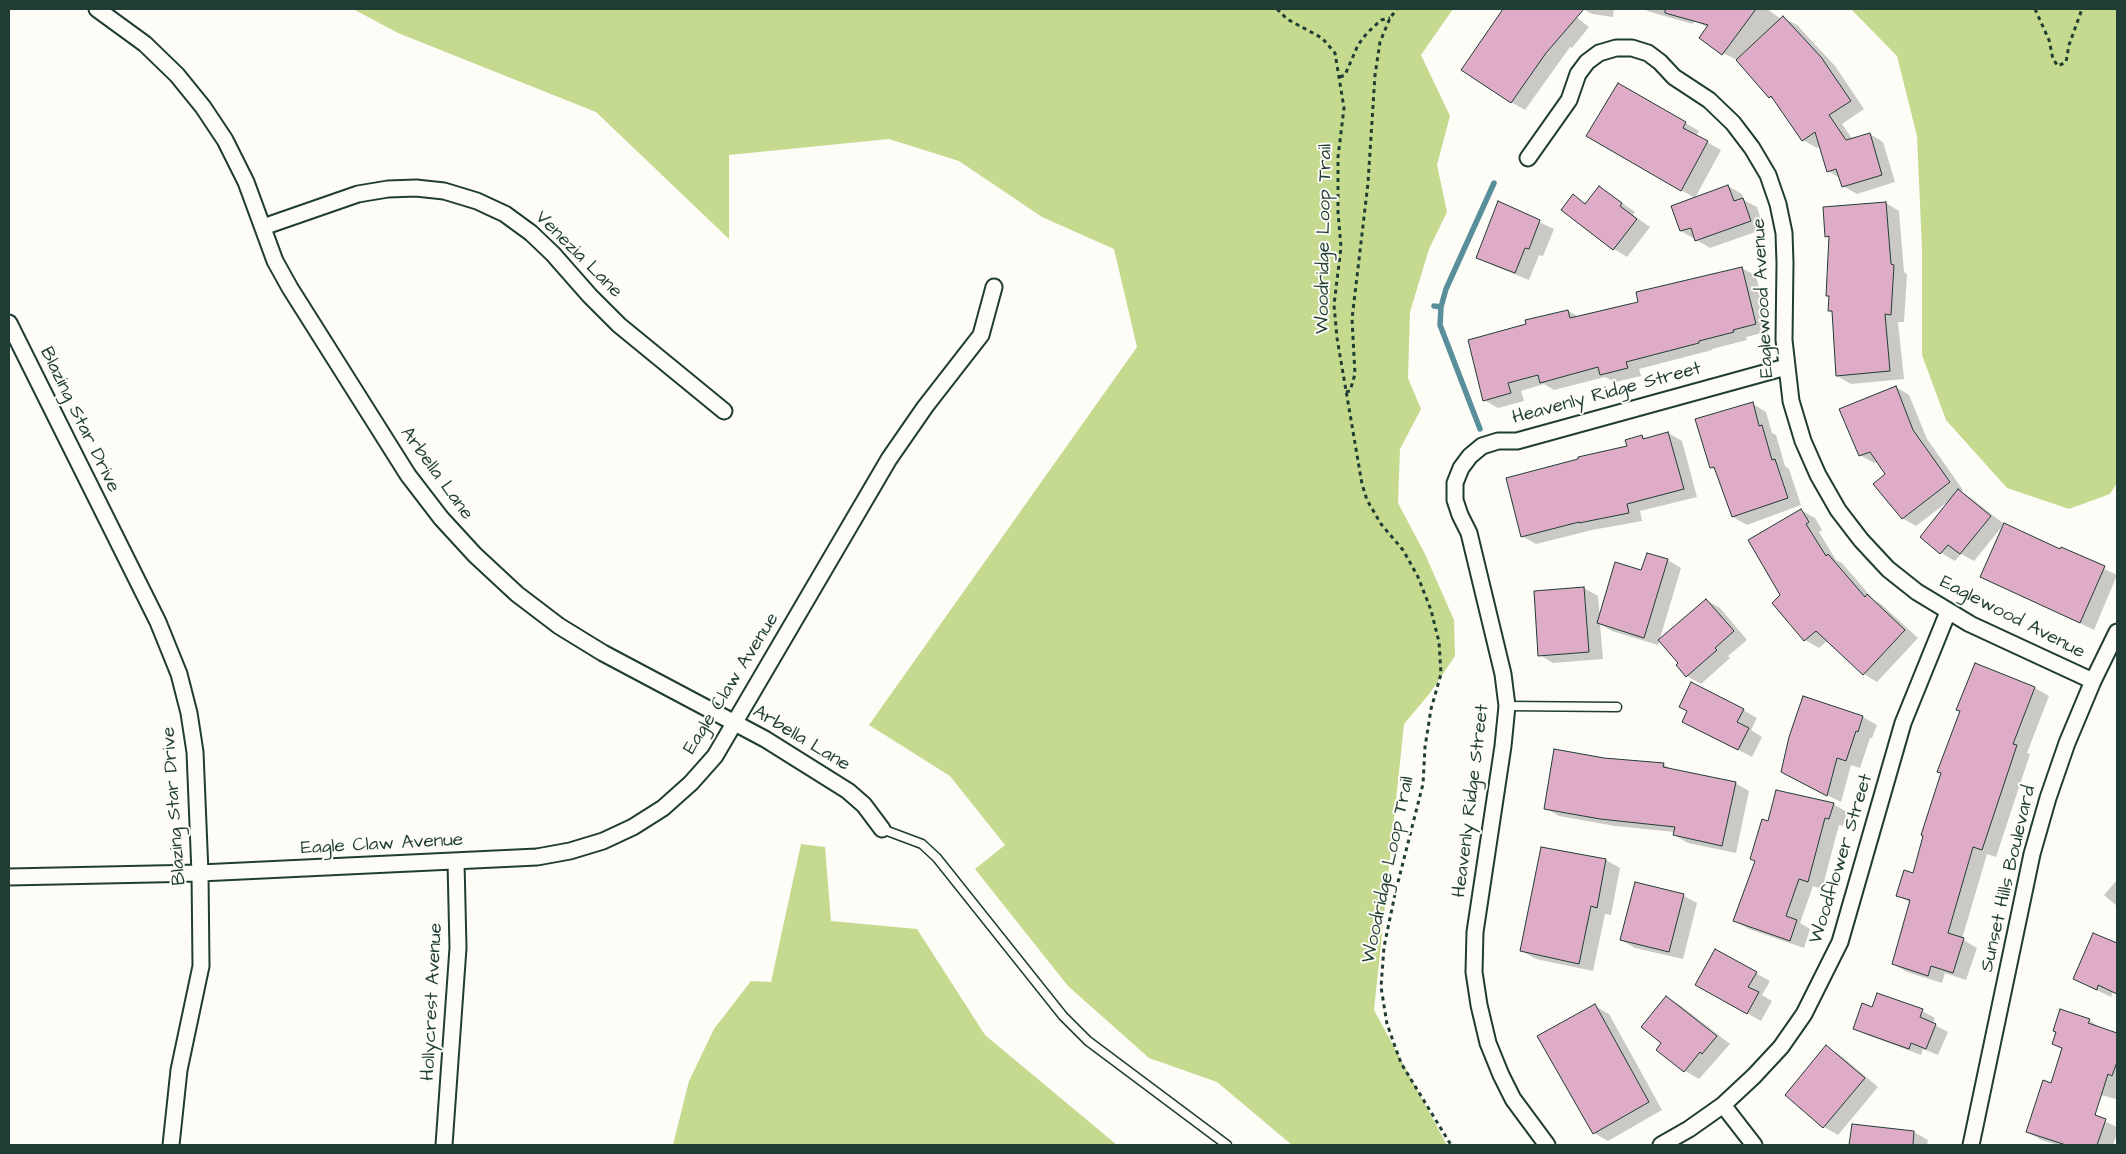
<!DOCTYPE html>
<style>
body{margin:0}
#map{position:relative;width:2126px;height:1154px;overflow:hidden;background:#fdfcf7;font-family:"Architects Daughter",sans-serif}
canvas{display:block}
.frame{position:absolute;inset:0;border:10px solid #1f3d34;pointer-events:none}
</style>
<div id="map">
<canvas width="2126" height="1154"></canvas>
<div class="frame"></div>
</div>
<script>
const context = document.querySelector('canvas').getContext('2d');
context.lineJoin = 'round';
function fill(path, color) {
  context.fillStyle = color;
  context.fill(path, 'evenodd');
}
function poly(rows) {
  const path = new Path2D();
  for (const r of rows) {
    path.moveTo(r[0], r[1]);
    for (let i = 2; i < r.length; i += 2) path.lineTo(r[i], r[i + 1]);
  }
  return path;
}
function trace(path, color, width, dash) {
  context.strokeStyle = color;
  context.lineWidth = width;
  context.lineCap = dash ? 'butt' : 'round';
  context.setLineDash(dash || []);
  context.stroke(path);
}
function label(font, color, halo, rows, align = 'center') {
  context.font = font + ' "Architects Daughter",sans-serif';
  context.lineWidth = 4;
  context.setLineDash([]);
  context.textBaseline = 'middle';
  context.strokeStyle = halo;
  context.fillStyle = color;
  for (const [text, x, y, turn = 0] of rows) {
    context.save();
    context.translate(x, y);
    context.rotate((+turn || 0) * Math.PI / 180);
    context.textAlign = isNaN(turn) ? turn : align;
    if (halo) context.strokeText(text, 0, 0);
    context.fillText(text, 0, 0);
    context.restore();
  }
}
fill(poly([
 [353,9,1453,9,1421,55,1450,116,1437,165,1447,212,1429,249,1410,312,1408,378,1421,409,1400,449,1398,503,1425,554,1454,620,1455,656,1430,693,1404,724,1374,1010,1447,1145,1292,1145,1217,1082,1149,1058,1068,986,975,869,1005,845,950,776,869,725,1137,347,1114,249,1042,217,959,161,889,139,729,155,729,239,596,112,398,33],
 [1851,9,2117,9,2117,483,2110,494,2069,509,2007,488,1946,420,1922,355,1922,249,1917,136,1897,56],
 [801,844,825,847,831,921,917,929,985,1035,1117,1145,673,1145,689,1081,714,1029,751,981,771,982]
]), '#c5da8f');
fill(poly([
 [1505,9,1566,9,1589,27,1572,48,1570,47,1525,110,1511,102,1497,18],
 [1583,9,1614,9,1613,17,1592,14],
 [1644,9,1697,9,1693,24,1650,12],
 [1705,9,1767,9,1781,19,1783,18,1797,25,1835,66,1864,109,1842,124,1853,140,1870,134,1883,142,1895,182,1857,194,1843,186,1840,178,1828,171,1821,146,1817,148,1803,140,1777,102,1769,97,1737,60,1723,53,1708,28,1696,21],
 [1619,84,1699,131,1696,136,1721,150,1695,198,1588,136],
 [1728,186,1742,194,1744,200,1757,207,1764,229,1710,248,1681,231,1673,206],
 [1600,187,1635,212,1633,215,1650,227,1627,257,1614,249,1573,196,1587,204],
 [1499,203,1554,229,1543,256,1539,255,1529,280,1492,265,1478,257],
 [1886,203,1899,211,1904,272,1907,274,1904,322,1898,322,1904,379,1851,384,1837,376,1833,313,1829,310,1830,297,1827,295,1831,238,1826,236],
 [1742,268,1756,276,1770,331,1746,337,1747,340,1712,349,1712,350,1639,369,1641,376,1615,382,1605,377,1554,390,1544,384,1521,391,1524,401,1498,408,1484,400,1527,325,1568,311,1579,317,1640,303],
 [1896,387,1909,395,1927,439,1963,490,1961,492,1972,499,2004,524,1974,561,1961,554,1955,561,1941,553,1922,537,1950,500,1916,526,1902,518,1887,474,1878,462,1874,463,1860,455],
 [1753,404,1766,412,1772,433,1776,435,1785,466,1789,469,1801,505,1747,525,1733,517,1717,471,1711,467],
 [1668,433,1682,441,1697,497,1640,511,1642,521,1592,530,1536,544,1522,536,1579,460,1629,447,1642,436,1647,439],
 [1801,510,1815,518,1822,530,1819,532,1836,560,1842,563,1873,599,1881,604,1918,638,1877,682,1864,674,1828,640,1819,648,1805,640,1773,603,1782,595],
 [2061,548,2117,575,2094,630,1982,577,2060,550],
 [1648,554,1668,560,1681,568,1658,645,1612,631,1600,624,1603,659,1553,663,1540,655,1584,588,1598,596,1600,618,1642,571],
 [1706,600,1720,608,1747,640,1728,656,1730,658,1701,684,1687,676,1680,663],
 [1976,665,2035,688,2049,696,2027,753,2030,754,1996,857,1987,854,1962,939,1977,948,1966,980,1945,973,1942,983,1907,972,1893,964,1911,903,1898,896,1914,875],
 [1804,698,1863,717,1877,725,1872,738,1870,738,1860,768,1851,765,1841,802,1796,780],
 [1743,710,1757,718,1751,730,1762,737,1752,757,1698,729],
 [1603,759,1663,764,1673,770,1735,783,1749,791,1736,853,1688,843,1674,835,1675,832,1615,826,1559,816,1545,808],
 [1833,804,1847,812,1843,826,1839,825,1822,889,1813,886,1800,923,1810,929,1804,948,1749,929,1735,921,1768,822],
 [1542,848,1606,860,1620,868,1611,915,1605,914,1593,971,1536,959,1522,951],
 [2117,880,2117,906,2104,895],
 [1684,896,1697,903,1683,959,1635,948,1621,940],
 [2094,934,2117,944,2117,994,2113,992,2111,997,2074,979],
 [1716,951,1770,981,1762,995,1772,1001,1761,1021,1697,985],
 [1666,997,1680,1005,1730,1044,1699,1079,1685,1071,1658,1050,1663,1043],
 [1595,1006,1609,1014,1662,1110,1608,1141,1594,1133],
 [1873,1008,1922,1011,1935,1018,1933,1024,1948,1032,1938,1055,1923,1049,1921,1055,1867,1035,1854,1028],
 [2089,1020,2102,1029,2117,1034,2116,1099,2097,1094,2091,1115,2117,1127,2117,1133,2113,1145,2058,1145,2041,1140,2028,1132,2051,1084,2063,1049,2053,1044],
 [1826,1047,1840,1055,1878,1087,1838,1135,1824,1127],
 [1853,1125,1914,1132,1928,1140,1927,1145,1851,1145]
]), '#0003');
trace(poly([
 [1434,306,1441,307,1440,325,1480,429],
 [1441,307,1446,289,1494,183]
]), '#598f9b', 5.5);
const building = poly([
 [1503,9,1584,9,1546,53,1511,103,1461,70,1503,9],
 [1665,9,1756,9,1722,55,1699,38,1708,25,1665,13,1665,9],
 [1783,16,1821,57,1851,101,1829,115,1846,140,1870,133,1882,175,1842,187,1836,169,1827,172,1815,132,1802,141,1771,96,1769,98,1736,60,1783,16],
 [1618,83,1686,122,1683,128,1708,141,1681,191,1586,136,1618,83],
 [1728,185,1734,201,1743,198,1751,221,1695,241,1691,228,1680,231,1671,206,1728,185],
 [1599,186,1622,203,1620,206,1637,219,1613,250,1561,210,1573,194,1585,204,1599,186],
 [1498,201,1540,220,1529,249,1525,248,1515,273,1476,258,1498,201],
 [1886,202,1891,264,1894,265,1891,315,1885,314,1890,371,1836,376,1832,311,1828,311,1829,296,1826,296,1829,236,1825,237,1823,207,1886,202],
 [1742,267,1756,324,1733,330,1734,332,1699,341,1699,343,1626,362,1628,368,1600,375,1598,367,1540,383,1538,375,1508,383,1511,393,1483,401,1468,340,1526,324,1525,320,1568,310,1570,318,1638,302,1636,292,1742,267],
 [1896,386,1913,430,1950,482,1902,519,1873,484,1885,474,1870,452,1859,456,1839,409,1896,386],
 [1753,402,1759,426,1762,425,1772,460,1775,459,1788,498,1732,517,1714,467,1710,468,1695,419,1753,402],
 [1668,432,1684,489,1627,504,1629,513,1579,523,1579,522,1521,537,1506,478,1578,459,1578,457,1627,446,1625,440,1642,435,1643,439,1668,432],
 [1958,489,1991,516,1960,554,1948,545,1940,554,1920,537,1958,489],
 [1801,509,1809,522,1806,524,1826,556,1828,554,1865,597,1867,594,1905,630,1863,675,1816,631,1804,641,1772,603,1780,595,1748,540,1801,509],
 [2004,523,2060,549,2061,547,2105,566,2080,623,1980,577,2004,523],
 [1647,553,1668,559,1644,638,1597,623,1615,562,1641,570,1647,553],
 [1584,587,1589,652,1538,656,1534,591,1584,587],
 [1706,599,1734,631,1715,648,1717,650,1686,677,1676,665,1678,663,1658,640,1706,599],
 [1975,663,2035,687,2013,744,2017,745,1982,850,1973,847,1948,933,1964,938,1953,973,1931,966,1928,976,1892,964,1910,900,1896,896,1904,870,1913,873,1923,836,1921,835,1941,773,1937,772,1960,711,1956,710,1975,663],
 [1691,682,1744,709,1737,722,1749,728,1738,750,1682,722,1687,711,1679,707,1691,682],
 [1803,696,1863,716,1858,732,1856,731,1846,761,1837,758,1827,796,1781,772,1789,737,1803,696],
 [1554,749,1604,758,1664,763,1663,767,1736,782,1722,846,1673,835,1675,827,1600,819,1544,809,1554,749],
 [1776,790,1834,803,1829,819,1825,818,1808,882,1799,879,1786,916,1797,920,1790,941,1733,921,1755,861,1750,859,1762,819,1768,821,1776,790],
 [1541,847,1606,859,1597,908,1591,906,1579,964,1520,951,1541,847],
 [1635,882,1684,894,1669,952,1620,940,1635,882],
 [2093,933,2117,943,2117,994,2098,985,2097,990,2073,979,2093,933],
 [1715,949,1757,972,1748,987,1759,992,1747,1014,1695,985,1715,949],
 [1877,993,1923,1009,1920,1017,1936,1024,1926,1049,1911,1043,1909,1049,1853,1029,1862,1003,1872,1007,1877,993],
 [1666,996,1717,1036,1702,1054,1700,1052,1684,1072,1656,1050,1661,1043,1641,1027,1666,996],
 [1595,1004,1649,1102,1593,1134,1537,1036,1595,1004],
 [2060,1009,2090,1019,2088,1023,2117,1033,2117,1062,2112,1076,2108,1074,2095,1115,2106,1119,2097,1145,2066,1145,2026,1132,2043,1080,2051,1083,2062,1048,2052,1044,2056,1032,2053,1031,2060,1009],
 [1826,1045,1865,1078,1823,1128,1785,1095,1826,1045],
 [1852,1124,1914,1131,1913,1145,1849,1145,1852,1124]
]);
fill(building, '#dfacc8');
trace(building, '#1f3d34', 1);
const lane = poly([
 [1507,706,1617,707],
 [882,829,922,844,937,858,1063,1016,1088,1041,1227,1145]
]);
const street = poly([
 [97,9,145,44,177,75,203,107,225,140,246,182,275,261,290,288,408,475,441,518,475,555,517,594,559,626,603,653,765,739,848,791,864,805,882,829],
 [1528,158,1569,100,1578,74,1587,62,1599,53,1616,48,1632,48,1648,53,1660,62,1674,77,1709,100,1733,123,1752,148,1768,175,1778,204,1784,233,1785,263,1784,340,1791,401,1803,441,1818,475,1838,510,1861,540,1888,569,1917,592,1970,624,2093,681],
 [263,227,358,194,388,189,416,188,444,191,477,201,505,214,531,233,553,254,590,296,619,325,724,411],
 [9,323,158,622,179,674,189,713,195,752,200,873,201,966,179,1070,171,1145],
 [9,877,200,873,537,857,570,851,603,841,633,827,663,808,691,783,715,756,889,459,925,407,981,335,994,287],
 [1723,1105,1754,1145],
 [444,1145,458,948,456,862],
 [1547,1145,1513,1099,1501,1075,1488,1043,1479,1005,1474,972,1475,932,1503,746,1507,706,1503,674,1469,533,1460,515,1455,500,1455,483,1461,468,1470,456,1482,446,1498,441,1517,441,1786,367],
 [1661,1145,1689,1129,1723,1105,1754,1076,1781,1047,1804,1014,1840,942,1903,723,1948,612],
 [1971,1145,2032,854,2048,798,2067,743,2093,681,2117,632]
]);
trace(lane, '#1f3d34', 11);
trace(street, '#1f3d34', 19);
trace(poly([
 [1277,9,1287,19,1322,38,1335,53,1344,108,1338,157,1338,212,1341,247,1334,305,1337,338,1362,484,1367,500,1381,524,1403,550,1418,577,1431,610,1439,642,1441,674,1431,709,1425,747,1423,784,1395,894,1384,947,1381,987,1387,1024,1401,1063,1451,1145],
 [2035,9,2049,40,2053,59,2058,66,2066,62,2069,45,2082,9],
 [1340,77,1345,75,1358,45,1367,33,1381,20,1390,18],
 [1346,392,1350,391,1355,374,1352,319,1368,183,1375,75,1380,42,1390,18,1397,9]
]), '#1f3d34', 3, [4, 4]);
trace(lane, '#fdfcf7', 8);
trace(street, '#fdfcf7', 15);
label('19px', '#1f3d34', '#fdfcf7', [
 ["Woodridge Loop Trail",1325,239,-89],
 ["Venezia Lane",578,255,45],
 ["Eaglewood Avenue",1764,298,-93],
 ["Heavenly Ridge Street",1607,394,-15],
 ["Blazing Star Drive",79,420,64],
 ["Arbella Lane",436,474,54],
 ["Eaglewood Avenue",2012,618,27],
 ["Eagle Claw Avenue",732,684,-58],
 ["Arbella Lane",801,739,31],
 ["Heavenly Ridge Street",1472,801,-83],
 ["Blazing Star Drive",175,806,-94],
 ["Eagle Claw Avenue",382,845,-3],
 ["Woodflower Street",1842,859,-73],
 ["Woodridge Loop Trail",1389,870,-78],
 ["Sunset Hills Boulevard",2009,879,-77],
 ["Hollycrest Avenue",433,1002,-87]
]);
</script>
